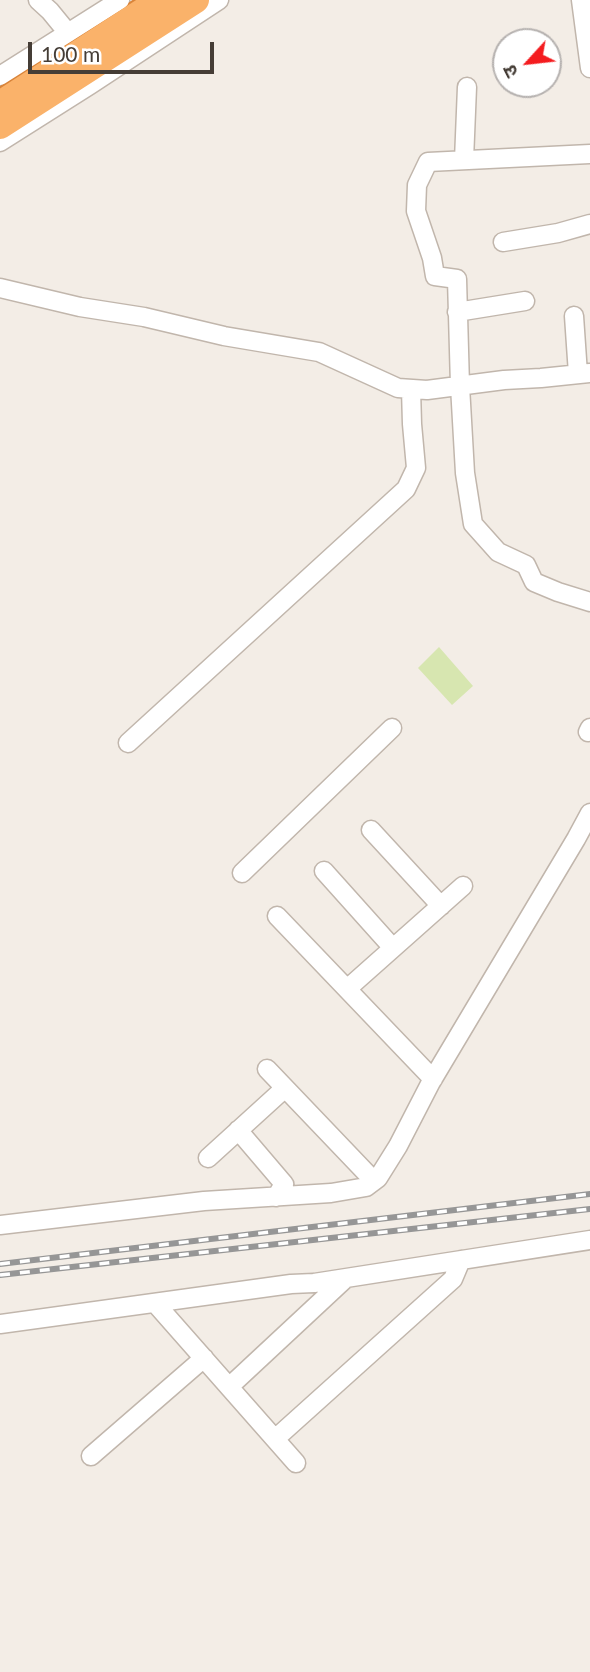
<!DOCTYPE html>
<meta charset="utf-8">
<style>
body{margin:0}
#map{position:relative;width:590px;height:1672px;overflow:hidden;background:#f3ede6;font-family:Lato,"Noto Sans Devanagari",sans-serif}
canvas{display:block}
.north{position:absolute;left:492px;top:28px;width:70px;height:70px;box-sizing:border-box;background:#fff;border:2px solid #b5b1af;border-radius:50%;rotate:243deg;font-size:19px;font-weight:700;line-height:28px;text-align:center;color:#453d36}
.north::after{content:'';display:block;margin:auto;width:24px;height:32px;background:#f41c1f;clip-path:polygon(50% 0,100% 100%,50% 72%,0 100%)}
.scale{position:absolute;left:28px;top:42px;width:186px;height:32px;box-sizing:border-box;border:4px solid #453d36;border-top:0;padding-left:9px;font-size:21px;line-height:24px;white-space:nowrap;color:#453d36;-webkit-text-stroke:5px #fff;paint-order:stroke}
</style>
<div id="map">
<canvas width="590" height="1672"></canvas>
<div class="north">उ</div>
<div class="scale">100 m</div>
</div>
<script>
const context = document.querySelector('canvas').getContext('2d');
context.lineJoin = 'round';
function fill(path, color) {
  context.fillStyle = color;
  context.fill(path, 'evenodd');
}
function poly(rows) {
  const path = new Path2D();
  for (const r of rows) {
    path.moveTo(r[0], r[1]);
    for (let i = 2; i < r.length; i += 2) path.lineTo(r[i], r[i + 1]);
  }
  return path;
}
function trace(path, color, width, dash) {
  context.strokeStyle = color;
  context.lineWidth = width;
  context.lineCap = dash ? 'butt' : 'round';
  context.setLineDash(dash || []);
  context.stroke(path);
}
fill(poly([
 [439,647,473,686,452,705,418,668]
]), '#d7e6b0');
const minor = poly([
 [38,0,50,11,68,33],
 [581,0,590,68],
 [0,76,120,0],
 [0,142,90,85,219,0],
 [590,154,428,162,417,185,416,211,432,258,435,276,457,279,460,386,465,473,473,524,498,552,526,565,534,582,558,592,590,602],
 [464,160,467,87],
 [503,242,558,233,590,224],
 [0,288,80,307,144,317,224,336,319,352,398,388,427,390,504,380,541,378,590,373],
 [457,312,525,301],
 [574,316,578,374],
 [588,732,590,728],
 [128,743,406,489,416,468,412,424,411,389],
 [371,830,441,906],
 [324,871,393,948],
 [242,873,392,728],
 [277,916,433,1079],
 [347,989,463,886],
 [267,1069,374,1181],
 [238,1130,284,1184,276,1197],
 [208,1158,285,1088],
 [0,1225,204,1201,331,1193,366,1187,378,1178,398,1146,431,1082,576,839,590,813],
 [155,1303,296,1463],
 [0,1324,291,1284,314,1283,590,1240],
 [229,1387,345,1279],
 [275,1439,453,1279,461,1260],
 [91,1456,204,1358]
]);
const highway = poly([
 [0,104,160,0],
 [0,126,196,0]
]);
trace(minor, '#c1b6ac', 21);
trace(highway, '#d9843a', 30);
trace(minor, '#fff', 18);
trace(highway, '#fab26a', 26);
const rail = poly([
 [0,1264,590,1194],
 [0,1275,590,1209]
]);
trace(rail, '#969696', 6);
trace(rail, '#fff', 3.5, [10]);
</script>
